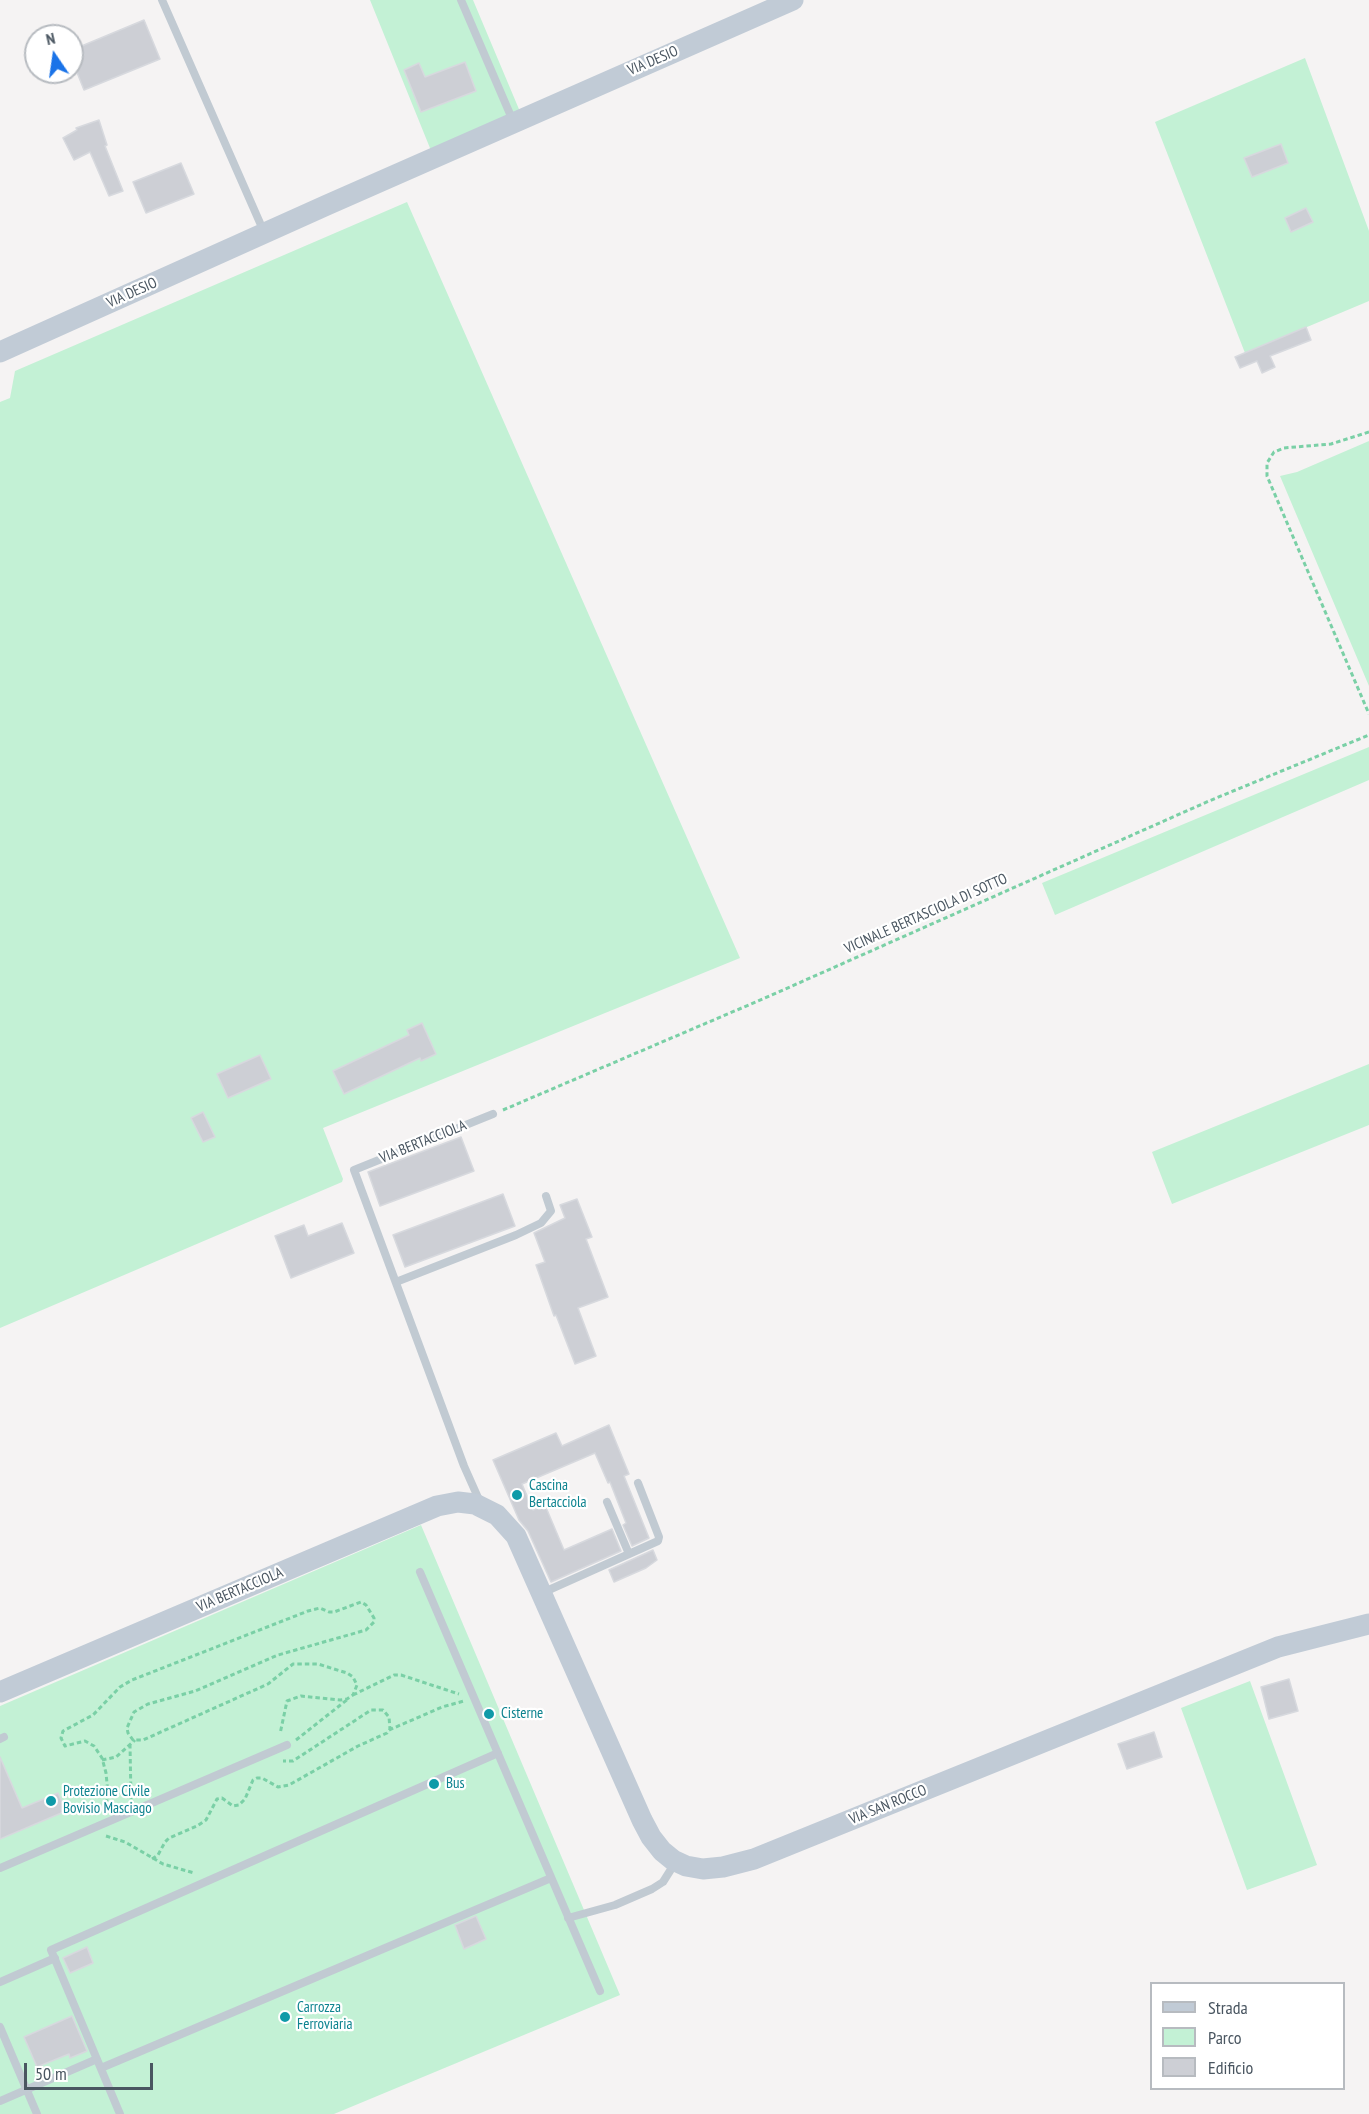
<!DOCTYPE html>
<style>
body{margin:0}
#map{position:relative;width:1369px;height:2114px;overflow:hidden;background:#f5f3f3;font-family:"PT Sans Narrow",sans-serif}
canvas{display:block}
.legend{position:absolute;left:1150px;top:1982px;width:195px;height:108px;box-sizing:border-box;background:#fff;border:2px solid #b7bbc0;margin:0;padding:8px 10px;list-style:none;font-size:18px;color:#4a5661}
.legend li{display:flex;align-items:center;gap:12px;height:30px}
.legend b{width:30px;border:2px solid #b7bbc0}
.north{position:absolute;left:24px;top:24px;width:60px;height:60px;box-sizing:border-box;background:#fff;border:2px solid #b7bbc0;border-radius:50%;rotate:347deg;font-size:16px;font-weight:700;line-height:24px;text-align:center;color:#4a5661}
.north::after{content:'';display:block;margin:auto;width:21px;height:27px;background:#1a73e8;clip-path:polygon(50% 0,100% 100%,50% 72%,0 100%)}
.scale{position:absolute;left:24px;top:2063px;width:129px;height:27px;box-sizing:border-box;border:3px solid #4a5661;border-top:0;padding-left:8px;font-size:18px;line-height:21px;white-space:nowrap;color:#4a5661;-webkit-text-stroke:4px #fff;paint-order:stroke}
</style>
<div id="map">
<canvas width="1369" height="2114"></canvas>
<ul class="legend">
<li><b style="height:8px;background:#c1cbd6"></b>Strada</li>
<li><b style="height:16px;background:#c3f1d5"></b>Parco</li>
<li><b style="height:16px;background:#cdcfd5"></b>Edificio</li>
</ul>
<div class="north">N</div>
<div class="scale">50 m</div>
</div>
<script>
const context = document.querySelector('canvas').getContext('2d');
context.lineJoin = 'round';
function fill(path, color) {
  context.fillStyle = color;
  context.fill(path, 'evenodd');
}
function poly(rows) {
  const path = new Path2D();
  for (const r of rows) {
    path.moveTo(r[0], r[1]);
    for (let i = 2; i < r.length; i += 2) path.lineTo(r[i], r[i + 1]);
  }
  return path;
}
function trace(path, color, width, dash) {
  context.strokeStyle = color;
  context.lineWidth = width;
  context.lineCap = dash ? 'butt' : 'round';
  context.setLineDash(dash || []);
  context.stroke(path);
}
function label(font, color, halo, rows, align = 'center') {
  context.font = font + ' "PT Sans Narrow",sans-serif';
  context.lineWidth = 4.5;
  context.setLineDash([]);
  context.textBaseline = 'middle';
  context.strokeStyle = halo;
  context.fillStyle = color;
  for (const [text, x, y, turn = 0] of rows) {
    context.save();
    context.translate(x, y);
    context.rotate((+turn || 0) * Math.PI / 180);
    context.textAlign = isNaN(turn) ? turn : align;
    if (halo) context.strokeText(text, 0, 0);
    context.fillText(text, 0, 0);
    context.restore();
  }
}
fill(poly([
 [370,0,473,0,521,114,432,153],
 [1305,58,1369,231,1369,301,1245,353,1155,122],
 [407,202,740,958,323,1128,343,1179,342,1182,0,1328,0,402,10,398,15,371],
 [1369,441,1369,686,1280,476,1297,472],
 [1369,747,1369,780,1055,915,1042,883],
 [1369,1064,1369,1125,1172,1204,1152,1152],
 [421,1525,620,1995,334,2114,0,2114,0,1706],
 [1250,1681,1317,1865,1247,1890,1181,1708]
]), '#c3f1d5');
const building = poly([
 [144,20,160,59,84,90,72,60,72,50,144,20],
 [465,62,476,91,421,112,404,70,419,63,425,77,465,62],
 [99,120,107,145,105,146,123,191,109,196,90,152,74,160,63,138,77,130,76,128,99,120],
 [1281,144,1288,163,1252,177,1244,158,1281,144],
 [181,163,194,194,146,213,133,182,181,163],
 [1306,208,1313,222,1291,232,1285,218,1306,208],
 [1306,327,1311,340,1270,356,1275,367,1262,373,1257,361,1240,368,1235,357,1306,327],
 [422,1023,436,1054,421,1061,420,1058,344,1094,333,1071,409,1035,407,1030,422,1023],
 [260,1055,271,1079,228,1098,217,1074,260,1055],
 [203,1112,215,1137,203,1142,191,1118,203,1112],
 [461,1137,474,1171,380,1206,368,1172,461,1137],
 [503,1194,515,1226,405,1267,393,1235,503,1194],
 [577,1199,592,1237,586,1239,608,1297,578,1308,596,1356,575,1364,556,1315,554,1316,536,1265,545,1262,534,1233,565,1218,560,1205,577,1199],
 [342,1223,354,1253,291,1278,275,1236,304,1225,308,1236,342,1223],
 [609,1425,629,1474,624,1476,649,1538,632,1546,623,1525,626,1523,610,1482,608,1483,595,1453,522,1484,533,1510,545,1505,564,1550,612,1529,621,1551,551,1582,528,1531,519,1520,493,1460,556,1433,562,1446,609,1425],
 [653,1550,657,1560,646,1568,614,1582,609,1570,653,1550],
 [1289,1679,1298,1711,1269,1719,1261,1687,1289,1679],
 [1154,1732,1162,1757,1127,1769,1118,1744,1154,1732],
 [0,1757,22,1808,58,1793,66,1811,0,1839,0,1757],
 [476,1916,486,1939,464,1949,455,1925,476,1916],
 [87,1947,93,1963,70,1973,63,1958,87,1947],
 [72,2016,87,2051,70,2058,69,2054,37,2067,24,2037,72,2016]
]);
fill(building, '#cdcfd5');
trace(building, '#d7d9de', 1.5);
trace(poly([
 [1369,432,1331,444,1284,448,1274,452,1267,463,1267,476,1369,714],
 [503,1110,765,998,1209,801,1369,735],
 [353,1695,394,1675,401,1675,459,1694],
 [389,1730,442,1707,464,1701],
 [296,1740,348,1699],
 [130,1744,131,1799],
 [102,1760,116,1757,135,1740],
 [105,1811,108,1793,106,1773,102,1758,94,1746,85,1741,65,1746,61,1738,63,1731,93,1715,120,1687,132,1680,308,1611,320,1608,329,1612,334,1612,361,1602,366,1605,374,1618,374,1622,366,1630,278,1655,195,1691,148,1704,134,1712,127,1728,128,1733,133,1740,143,1740,268,1684,293,1664,318,1664,347,1673,353,1677,357,1685,353,1695,347,1699,340,1700,301,1696,287,1701,280,1734],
 [106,1836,125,1842,163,1864,194,1873],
 [152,1859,158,1855,165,1842,169,1838,197,1826,206,1820,217,1799,222,1798,233,1806,239,1805,245,1799,253,1780,257,1778,262,1778,278,1787,289,1785,358,1746,387,1733,390,1729,389,1717,383,1710,371,1710,293,1761,283,1761]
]), '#7ad0a6', 3, [4.5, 3]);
trace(poly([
 [162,0,264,232],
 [461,0,513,121],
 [396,1282,516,1235,541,1223,551,1211,546,1196],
 [480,1502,464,1466,354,1170,493,1114],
 [607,1502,629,1554],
 [420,1572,600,1991],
 [542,1593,658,1541,659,1537,638,1483],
 [0,1739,4,1737],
 [0,1868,287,1745],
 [568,1918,615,1905,652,1889,663,1882,675,1863],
 [0,1982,55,1958],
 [0,2027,37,2114],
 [101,2068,551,1878],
 [0,2101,97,2059],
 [120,2114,51,1950,498,1753]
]), '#c1cad2', 8);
trace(poly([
 [0,352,327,205,793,0],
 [0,1692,437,1506,458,1502,475,1504,497,1515,516,1536,642,1820,651,1837,662,1851,673,1860,686,1866,703,1869,723,1867,754,1859,1278,1647,1369,1624]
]), '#c1cbd6', 21);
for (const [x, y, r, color] of [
 [517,1495,6,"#0f9aa8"],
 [489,1714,6,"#0f9aa8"],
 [434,1784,6,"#0f9aa8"],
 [51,1801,6,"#0f9aa8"],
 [285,2017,6,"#0f9aa8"]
]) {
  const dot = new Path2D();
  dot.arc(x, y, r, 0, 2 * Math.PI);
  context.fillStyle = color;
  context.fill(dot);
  trace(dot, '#fff', 2);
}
label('15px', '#4a5661', '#fff', [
 ["VIA DESIO",653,61,-23],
 ["VIA DESIO",132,293,-24],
 ["VICINALE BERTASCIOLA DI SOTTO",926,914,-24],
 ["VIA BERTACCIOLA",423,1142,-22],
 ["VIA BERTACCIOLA",240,1590,-23],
 ["VIA SAN ROCCO",888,1805,-22]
]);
label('15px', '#0d838f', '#fff', [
 ["Cascina",529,1486],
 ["Bertacciola",529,1503],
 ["Cisterne",501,1714],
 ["Bus",446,1784],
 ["Protezione Civile",63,1792],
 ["Bovisio Masciago",63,1809],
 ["Carrozza",297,2008],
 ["Ferroviaria",297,2025]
], 'left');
</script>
